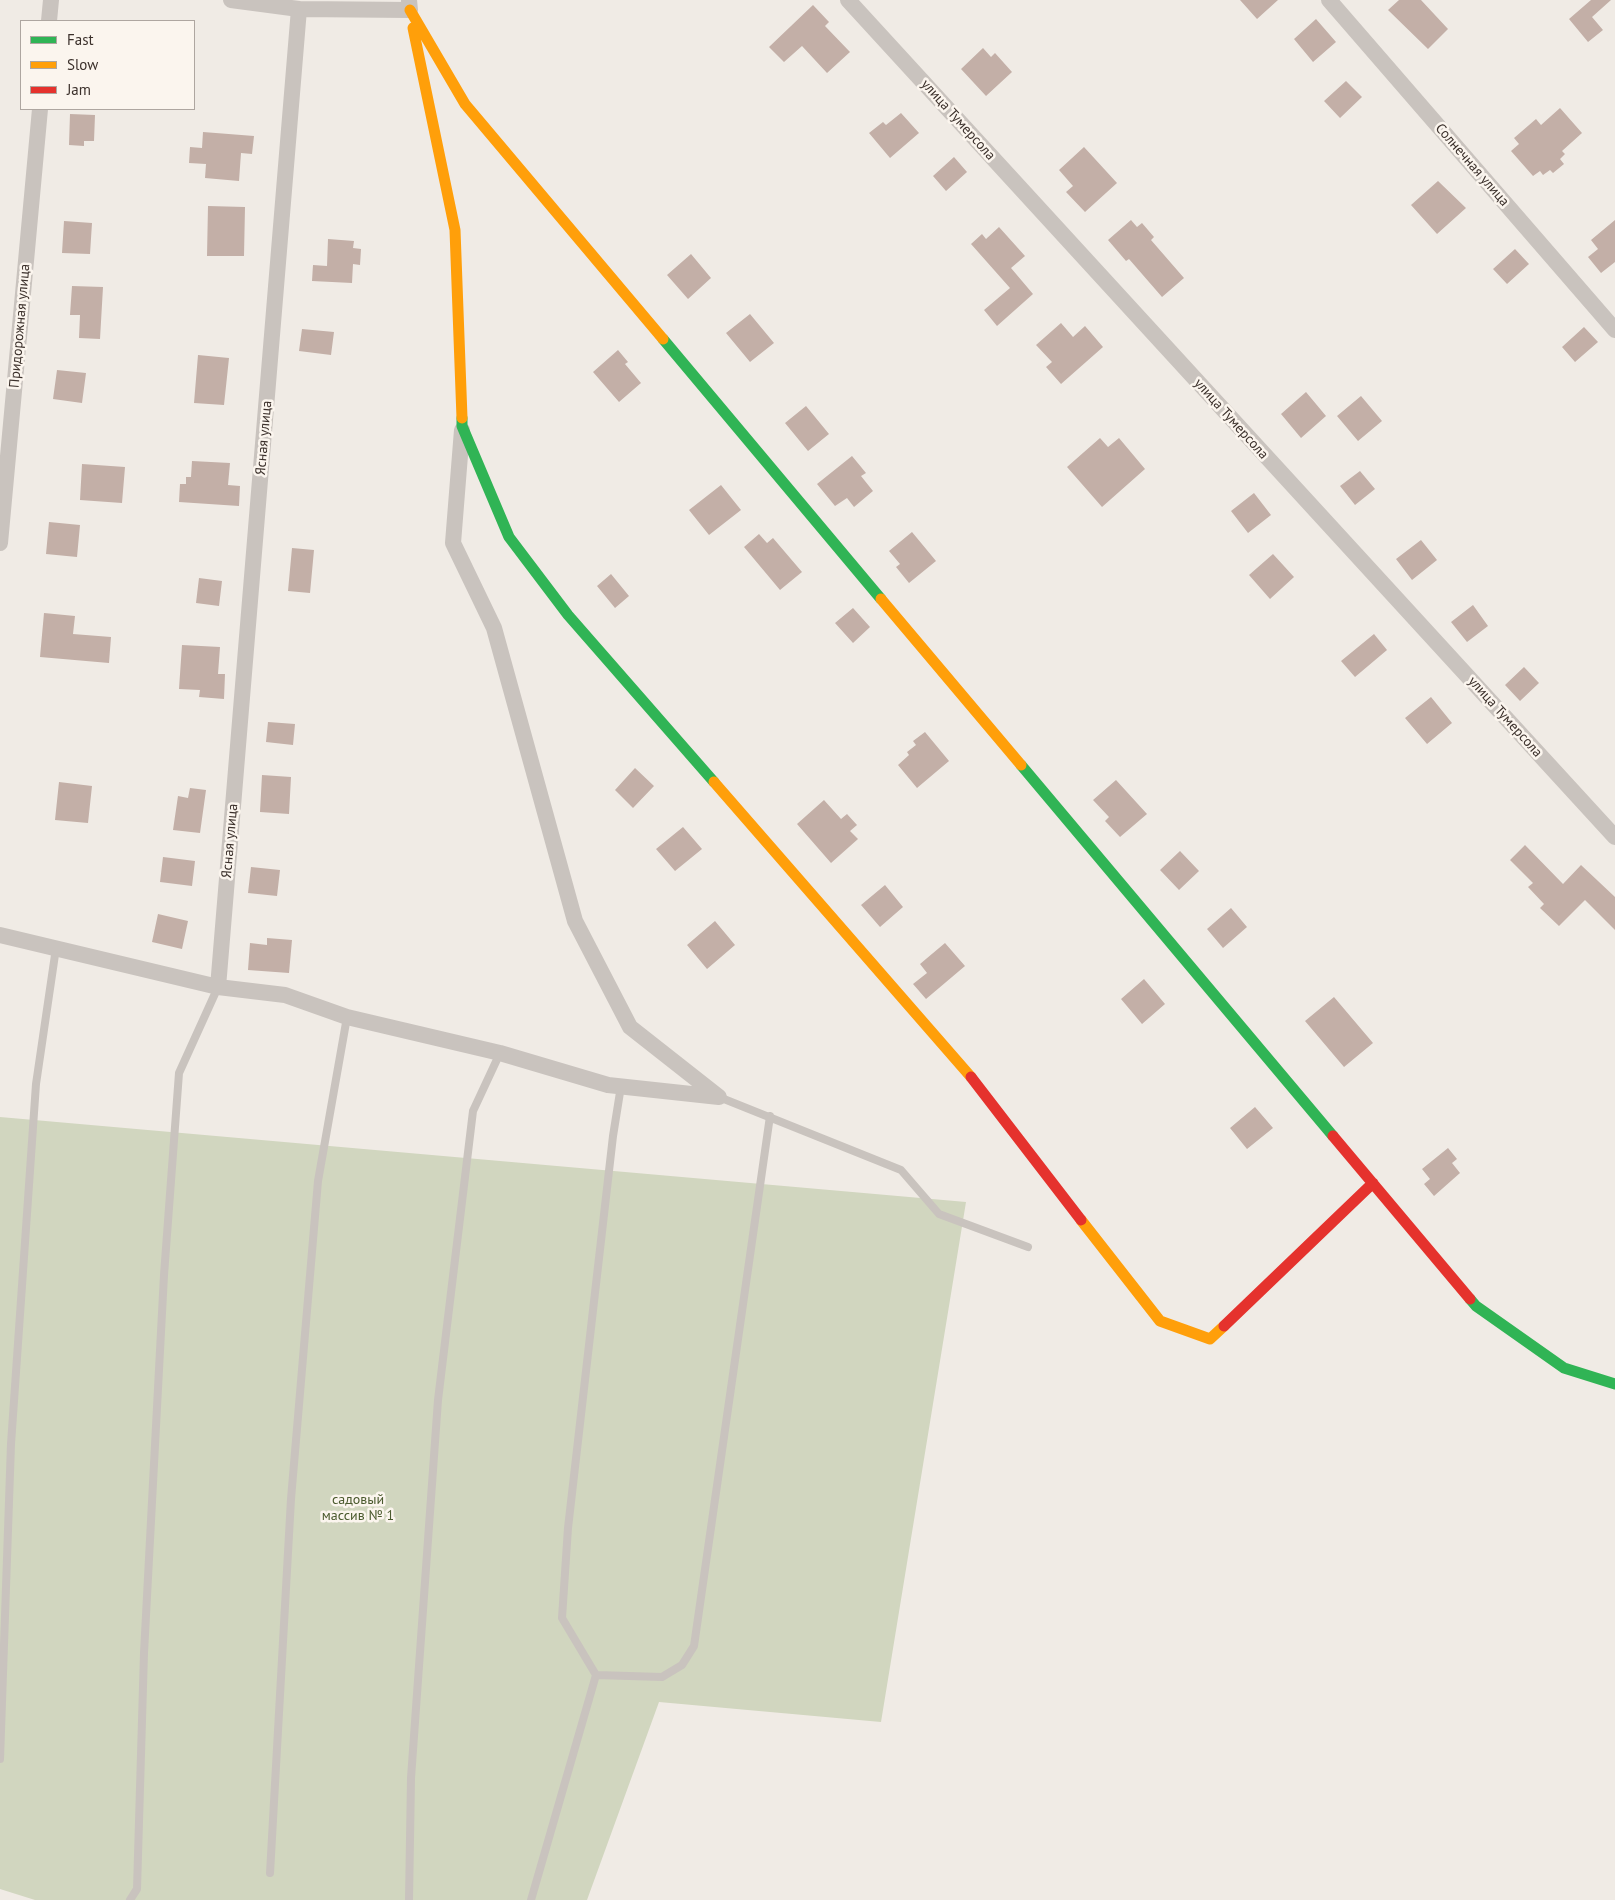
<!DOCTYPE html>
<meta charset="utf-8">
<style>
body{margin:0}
#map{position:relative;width:1615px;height:1900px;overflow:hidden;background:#f0ebe5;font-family:"PT Sans",sans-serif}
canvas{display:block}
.legend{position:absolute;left:20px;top:20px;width:175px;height:90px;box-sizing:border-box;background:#fbf5ee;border:1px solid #aea6a0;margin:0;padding:6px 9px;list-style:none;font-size:15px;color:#3b302b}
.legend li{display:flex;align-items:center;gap:10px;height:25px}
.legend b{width:25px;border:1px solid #aea6a0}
</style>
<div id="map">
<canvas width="1615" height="1900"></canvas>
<ul class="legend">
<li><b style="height:6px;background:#30b455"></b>Fast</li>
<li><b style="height:6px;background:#ff9f0a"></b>Slow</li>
<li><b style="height:6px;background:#e5322d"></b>Jam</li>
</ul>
</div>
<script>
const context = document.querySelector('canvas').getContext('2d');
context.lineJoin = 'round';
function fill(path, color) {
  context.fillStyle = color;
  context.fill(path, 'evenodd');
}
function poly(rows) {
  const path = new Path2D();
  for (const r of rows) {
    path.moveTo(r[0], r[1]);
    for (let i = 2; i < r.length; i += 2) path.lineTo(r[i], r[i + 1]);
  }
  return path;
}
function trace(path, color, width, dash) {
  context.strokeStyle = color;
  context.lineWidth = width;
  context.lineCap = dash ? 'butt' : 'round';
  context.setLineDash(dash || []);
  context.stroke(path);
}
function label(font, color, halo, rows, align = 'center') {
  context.font = font + ' "PT Sans",sans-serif';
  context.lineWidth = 5;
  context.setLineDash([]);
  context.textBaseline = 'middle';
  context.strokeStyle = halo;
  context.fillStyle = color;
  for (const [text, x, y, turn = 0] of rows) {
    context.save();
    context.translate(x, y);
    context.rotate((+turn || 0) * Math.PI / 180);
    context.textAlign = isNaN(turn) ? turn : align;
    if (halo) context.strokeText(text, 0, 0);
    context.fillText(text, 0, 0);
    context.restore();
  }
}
fill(poly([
 [0,1117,966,1202,881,1722,659,1702,587,1900,35,1900,0,1889]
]), '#d1d6bf');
fill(poly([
 [1240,0,1278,0,1257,19],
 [1399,0,1421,0,1448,29,1428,49,1388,10],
 [1591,0,1611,0,1592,17,1603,30,1588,42,1569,19],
 [813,5,829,22,825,26,850,52,827,73,802,46,784,62,769,47],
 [1316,19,1336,42,1313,62,1294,39],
 [983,48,991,57,995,53,1012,72,986,96,961,69],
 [1346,81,1362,97,1340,118,1324,101],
 [1560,108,1582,133,1562,151,1565,154,1560,159,1564,164,1553,173,1550,170,1543,175,1540,171,1533,176,1511,151,1519,144,1514,138,1536,119,1541,125],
 [901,113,919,133,890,158,869,133,883,122,886,125],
 [70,114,95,115,94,141,84,141,84,146,69,145],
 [203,132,254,136,252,154,241,153,239,181,205,178,206,164,189,163,190,147,202,148],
 [1084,147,1117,183,1085,212,1066,192,1073,186,1059,170],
 [954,157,967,172,946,191,933,176],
 [1438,181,1466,208,1437,234,1411,205],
 [208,206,245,207,244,256,207,256],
 [1131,220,1137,227,1142,223,1154,237,1151,240,1184,278,1162,297,1129,259,1126,261,1108,240],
 [1615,220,1615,262,1601,273,1588,257,1598,249,1591,240],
 [64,221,92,223,90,254,62,253],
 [999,227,1025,256,1011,268,1033,294,997,326,984,310,1010,288,971,244,982,234,986,239],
 [328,239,354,241,353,248,361,249,360,265,353,264,352,283,312,281,313,265,327,266],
 [1515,249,1529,264,1507,284,1493,269],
 [691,254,711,278,688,299,667,275],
 [72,286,103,287,100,339,79,338,80,315,70,315],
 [750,314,774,343,750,362,726,333],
 [1061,323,1073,337,1085,326,1103,347,1061,384,1046,367,1052,362,1036,345],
 [1584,327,1598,342,1575,362,1562,347],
 [302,329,334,332,331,355,299,351],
 [618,350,628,362,625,364,641,383,619,402,593,372],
 [198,355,229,358,224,405,194,403],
 [57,370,86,373,82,403,53,399],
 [1306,392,1326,416,1301,438,1281,414],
 [1361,396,1382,421,1358,441,1337,416],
 [806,406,829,434,808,451,785,423],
 [1100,438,1108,447,1119,438,1145,469,1102,507,1067,467],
 [852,456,866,473,861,476,873,491,854,507,847,498,835,506,817,484],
 [192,461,230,463,228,485,240,486,239,506,179,502,180,484,186,484,186,477,191,477],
 [82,464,125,467,122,503,80,500],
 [1360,471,1375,489,1355,505,1340,486],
 [721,485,741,510,709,535,689,510],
 [1254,493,1271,515,1248,533,1231,511],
 [49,522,80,525,77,557,46,554],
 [912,532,936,561,909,583,896,567,900,564,889,551],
 [759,534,767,543,773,538,802,572,780,590,744,547],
 [1421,540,1437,560,1412,580,1396,559],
 [292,548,314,550,310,593,288,591],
 [1273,554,1294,577,1270,599,1249,575],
 [611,574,629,596,615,608,597,586],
 [199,578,222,581,219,606,196,603],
 [1473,605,1488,626,1467,642,1451,622],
 [853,608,870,627,853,643,835,623],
 [44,613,75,616,73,634,111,637,109,663,40,657],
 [1374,634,1387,650,1355,677,1341,661],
 [182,645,220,647,218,674,225,674,224,699,199,697,200,690,179,689],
 [1524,667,1539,683,1520,701,1505,685],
 [1431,697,1452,723,1427,744,1405,718],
 [268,722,295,724,293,745,266,742],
 [925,732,949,761,917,788,898,765,909,755,907,752,916,745,913,741],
 [635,768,654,786,633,808,615,790],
 [262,775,291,777,289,814,260,812],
 [1116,780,1147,814,1120,837,1105,821,1109,817,1093,800],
 [59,782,92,786,88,823,55,820],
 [190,788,206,790,200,833,173,830,178,796,188,798],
 [824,800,841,819,847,814,857,825,850,831,858,839,831,863,797,824],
 [683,827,702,849,675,871,656,849],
 [1525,845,1563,884,1581,865,1615,897,1615,930,1585,900,1559,926,1540,908,1544,904,1528,887,1533,883,1510,860],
 [1180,851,1199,871,1179,890,1160,870],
 [163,857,195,861,192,886,160,882],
 [251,867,280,870,277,896,248,893],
 [885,885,903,907,880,927,861,905],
 [1231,908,1247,927,1223,948,1207,929],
 [158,914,188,921,182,949,152,942],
 [715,921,735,945,707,969,687,945],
 [267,938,292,940,289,973,248,970,250,943,267,945],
 [945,943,965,966,926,999,913,984,927,973,920,964],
 [1144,979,1165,1004,1142,1024,1121,999],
 [1334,997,1373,1043,1344,1067,1305,1021],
 [1255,1107,1273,1128,1247,1149,1230,1128],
 [1448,1148,1457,1159,1452,1163,1460,1173,1434,1196,1424,1184,1430,1179,1422,1169]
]), '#c3afa7');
trace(poly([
 [621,1086,613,1136,568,1528,562,1618,596,1675,662,1677,682,1665,694,1646,770,1116],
 [719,1097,901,1170,939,1214,1028,1247],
 [0,1759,11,1444,36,1084,56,948],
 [270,1873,291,1499,318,1181,347,1017],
 [130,1900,137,1889,144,1653,164,1275,179,1073,218,987],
 [409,1900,411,1778,438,1400,473,1111,500,1053],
 [531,1900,596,1675]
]), '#c9c3be', 8);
trace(poly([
 [231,0,299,9],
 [848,0,1615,837],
 [1329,0,1615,330],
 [49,21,51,0],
 [0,543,40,109],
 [0,935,218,987,285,995,347,1017,500,1053,608,1085,719,1097,630,1027,575,921,494,628,453,543,462,430],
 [218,987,299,9,410,10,409,0]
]), '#c9c3be', 16);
trace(poly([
 [663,339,881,599],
 [462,418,462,426,509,537,568,615,714,782],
 [1021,765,1333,1136],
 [1470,1299,1476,1306,1564,1368,1615,1384]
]), '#30b455', 11);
trace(poly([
 [410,10,465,104,663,339],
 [413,28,455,230,462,418],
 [881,599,1021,765],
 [714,782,971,1077],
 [1081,1220,1160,1321,1210,1339,1224,1326]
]), '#ff9f0a', 11);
trace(poly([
 [971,1077,1081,1220],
 [1333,1136,1470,1299],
 [1224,1326,1373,1183]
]), '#e5322d', 11);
label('14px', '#3b302b', '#fbf5ee', [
 ["улица Тумерсола",958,120,48],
 ["Солнечная улица",1472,165,49],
 ["Придорожная улица",20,326,-85],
 ["улица Тумерсола",1231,419,48],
 ["Ясная улица",264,438,-85],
 ["улица Тумерсола",1505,717,48],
 ["Ясная улица",230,841,-85]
]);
label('14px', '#4a5a2e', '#fbf5ee', [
 ["садовый",358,1500],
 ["массив № 1",358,1516]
]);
</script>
